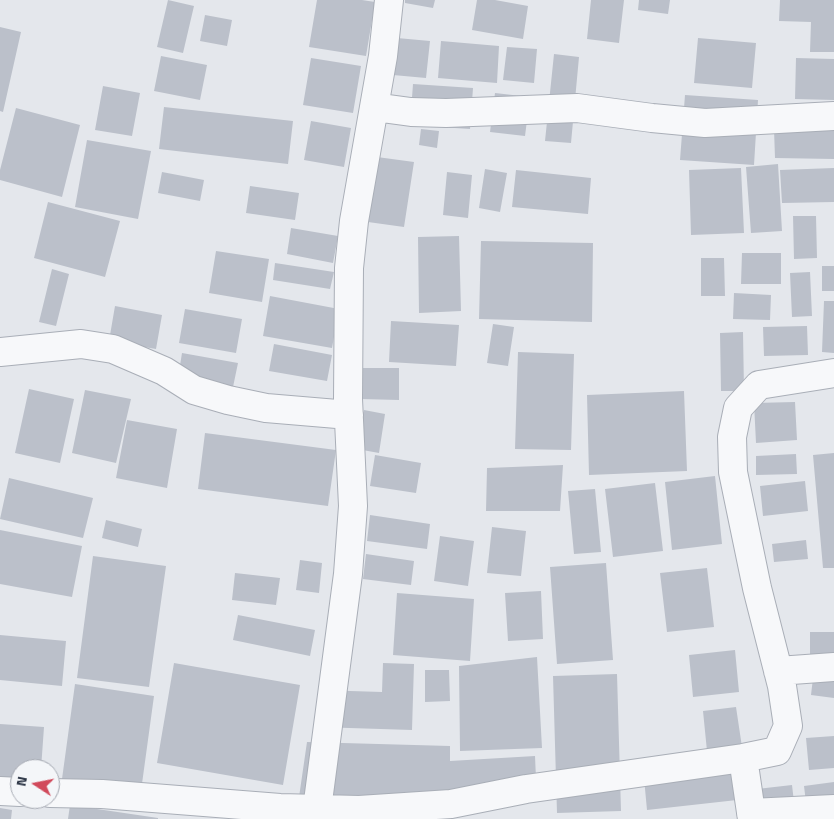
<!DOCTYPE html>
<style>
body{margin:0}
#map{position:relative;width:834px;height:819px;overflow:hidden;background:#e4e7ec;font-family:"Titillium Web",sans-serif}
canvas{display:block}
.north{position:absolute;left:10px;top:759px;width:50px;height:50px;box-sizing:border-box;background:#f4f6f9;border:1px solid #a4a8b1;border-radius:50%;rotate:281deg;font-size:14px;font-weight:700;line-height:20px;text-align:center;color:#2b3445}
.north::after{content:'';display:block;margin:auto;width:18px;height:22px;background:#d1495b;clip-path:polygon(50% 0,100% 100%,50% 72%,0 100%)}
</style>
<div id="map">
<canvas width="834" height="819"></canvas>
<div class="north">N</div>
</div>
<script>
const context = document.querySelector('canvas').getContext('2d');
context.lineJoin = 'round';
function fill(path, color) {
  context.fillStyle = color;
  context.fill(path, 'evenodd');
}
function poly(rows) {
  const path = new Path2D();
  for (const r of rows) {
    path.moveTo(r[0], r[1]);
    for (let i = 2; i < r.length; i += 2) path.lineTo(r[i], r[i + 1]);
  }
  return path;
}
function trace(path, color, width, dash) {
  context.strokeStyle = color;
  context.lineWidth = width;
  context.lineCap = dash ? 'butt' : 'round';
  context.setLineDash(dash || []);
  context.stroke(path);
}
fill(poly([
 [168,0,194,6,183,53,157,47],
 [317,0,362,0,375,2,366,56,309,47],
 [405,0,435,0,433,8,405,3],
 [477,0,495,0,528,6,523,39,472,30],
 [591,0,624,0,619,43,587,39],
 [639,0,670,0,668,14,638,10],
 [780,0,834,0,834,52,810,52,811,22,779,21],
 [205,15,232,20,227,46,200,41],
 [0,27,21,32,3,112,0,111],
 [397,38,430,41,426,78,393,75],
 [698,38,756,43,752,88,694,83],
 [441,41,499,46,497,83,438,78],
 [507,47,537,49,534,83,503,80],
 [554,54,579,57,571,143,545,141],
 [161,56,207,65,200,100,154,91],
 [311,58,361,66,353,113,303,105],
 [796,58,834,59,834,100,795,99],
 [413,84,473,88,470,129,410,125],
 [103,86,140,93,132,136,95,130],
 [495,93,530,97,525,136,490,132],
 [685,95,758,100,754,165,680,160],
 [164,107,293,121,288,164,159,149],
 [16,108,80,125,62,197,0,180,0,170],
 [311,121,351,128,344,167,304,160],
 [421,129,439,131,437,148,419,145],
 [774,129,834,129,834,159,775,158],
 [87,140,151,151,138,219,75,207],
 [377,157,414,162,404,227,368,222],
 [778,164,782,231,751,233,746,167],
 [741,168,744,233,691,235,689,170],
 [834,168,834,202,782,203,780,170],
 [485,169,507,173,500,212,479,208],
 [516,170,591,178,588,214,512,207],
 [162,172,204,180,200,201,158,193],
 [447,172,472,175,468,218,443,215],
 [250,186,299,193,295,220,246,213],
 [48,202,120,221,105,277,34,258],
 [793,216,816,216,817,258,794,259],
 [291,228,338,236,333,263,287,254],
 [459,236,461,311,419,313,418,237],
 [481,241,593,243,592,322,479,319],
 [216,251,269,259,262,302,209,293],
 [742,253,781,253,781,284,741,284],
 [701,258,724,258,725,296,701,296],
 [275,263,334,272,330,289,273,280],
 [822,266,834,266,834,291,822,291],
 [52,269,69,274,56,326,39,322],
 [810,272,812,316,792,317,790,273],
 [734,293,771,295,770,320,733,319],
 [270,296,339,309,332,348,263,336],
 [824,301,834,301,834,353,822,352],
 [115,306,162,315,156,349,109,341],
 [185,309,242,319,236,353,179,343],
 [391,321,459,325,456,366,389,362],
 [493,324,514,327,508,366,487,363],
 [807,326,808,355,764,356,763,327],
 [743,332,744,391,721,391,720,333],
 [274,344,332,355,327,381,269,371],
 [518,352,574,354,571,450,515,449],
 [182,353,238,363,233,387,178,378],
 [360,368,399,368,399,400,360,399],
 [29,389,74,399,60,463,15,453],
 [85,390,131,399,116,463,72,453],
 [684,391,687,471,589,475,587,395],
 [795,402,797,440,756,443,754,403],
 [364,410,385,414,379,453,357,449],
 [127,420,177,429,167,488,116,478],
 [205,433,336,450,328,506,198,489],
 [834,453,834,568,823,568,813,455],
 [796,454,797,474,756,475,756,456],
 [375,455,421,463,416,493,370,486],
 [563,465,560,511,486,511,487,468],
 [715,476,722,544,672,550,665,482],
 [9,478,93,498,83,538,0,519],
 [805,481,808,511,763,516,760,486],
 [655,483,663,551,613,557,605,489],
 [595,489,601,552,574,554,568,491],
 [370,515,430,524,427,549,367,541],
 [106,520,142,529,138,547,102,538],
 [492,527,526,531,521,576,487,573],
 [0,530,82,546,72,597,0,584],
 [440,536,474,541,468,586,434,581],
 [806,540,808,559,774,562,772,544],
 [366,554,414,561,411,585,363,579],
 [93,556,166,566,149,687,77,678],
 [300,560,322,563,319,593,296,590],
 [606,563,613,660,557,664,550,567],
 [707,568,714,627,667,632,660,573],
 [235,573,280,578,276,605,232,600],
 [541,591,543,639,508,641,505,593],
 [397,593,474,599,470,661,393,655],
 [238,615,315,630,310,656,233,640],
 [810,632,834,632,834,659,810,659],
 [0,635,66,641,62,686,0,680],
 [735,650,739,692,693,697,689,655],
 [537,657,542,748,460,751,459,666],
 [174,663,300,685,283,785,157,763],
 [383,663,414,664,412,730,318,727,319,690,382,692],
 [425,670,449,670,450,701,425,702],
 [617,674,621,811,557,813,553,676],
 [813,678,834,680,834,698,811,695],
 [75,684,154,696,141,791,62,779],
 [736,707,742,747,707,751,703,711],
 [0,724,44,727,41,769,20,769,20,780,0,778],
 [834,736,834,768,809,770,806,738],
 [307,742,450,746,450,761,535,756,537,802,297,811],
 [733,769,737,800,647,810,644,778],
 [834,782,834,819,808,819,804,786],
 [792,785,796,819,760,819,757,789],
 [70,805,158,818,158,819,68,819],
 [0,808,12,810,11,819,0,819]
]), '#bbc0ca');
const minor = poly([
 [374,107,411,112,446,113,577,108,652,118,705,123,834,116],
 [0,352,81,344,113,349,164,371,194,390,228,400,266,408,349,415],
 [778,671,834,667],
 [743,758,752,819],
 [0,791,20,792],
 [50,793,102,794,280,808,359,810,451,804,526,789,743,758,777,751,788,726,782,686,757,588,733,472,732,437,738,408,759,385,834,373],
 [317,809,348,574,353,506,348,399,349,268,354,221,383,56,389,0],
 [751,813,834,809]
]);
trace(minor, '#a9aeb7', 30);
trace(minor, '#f7f8fa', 28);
</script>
